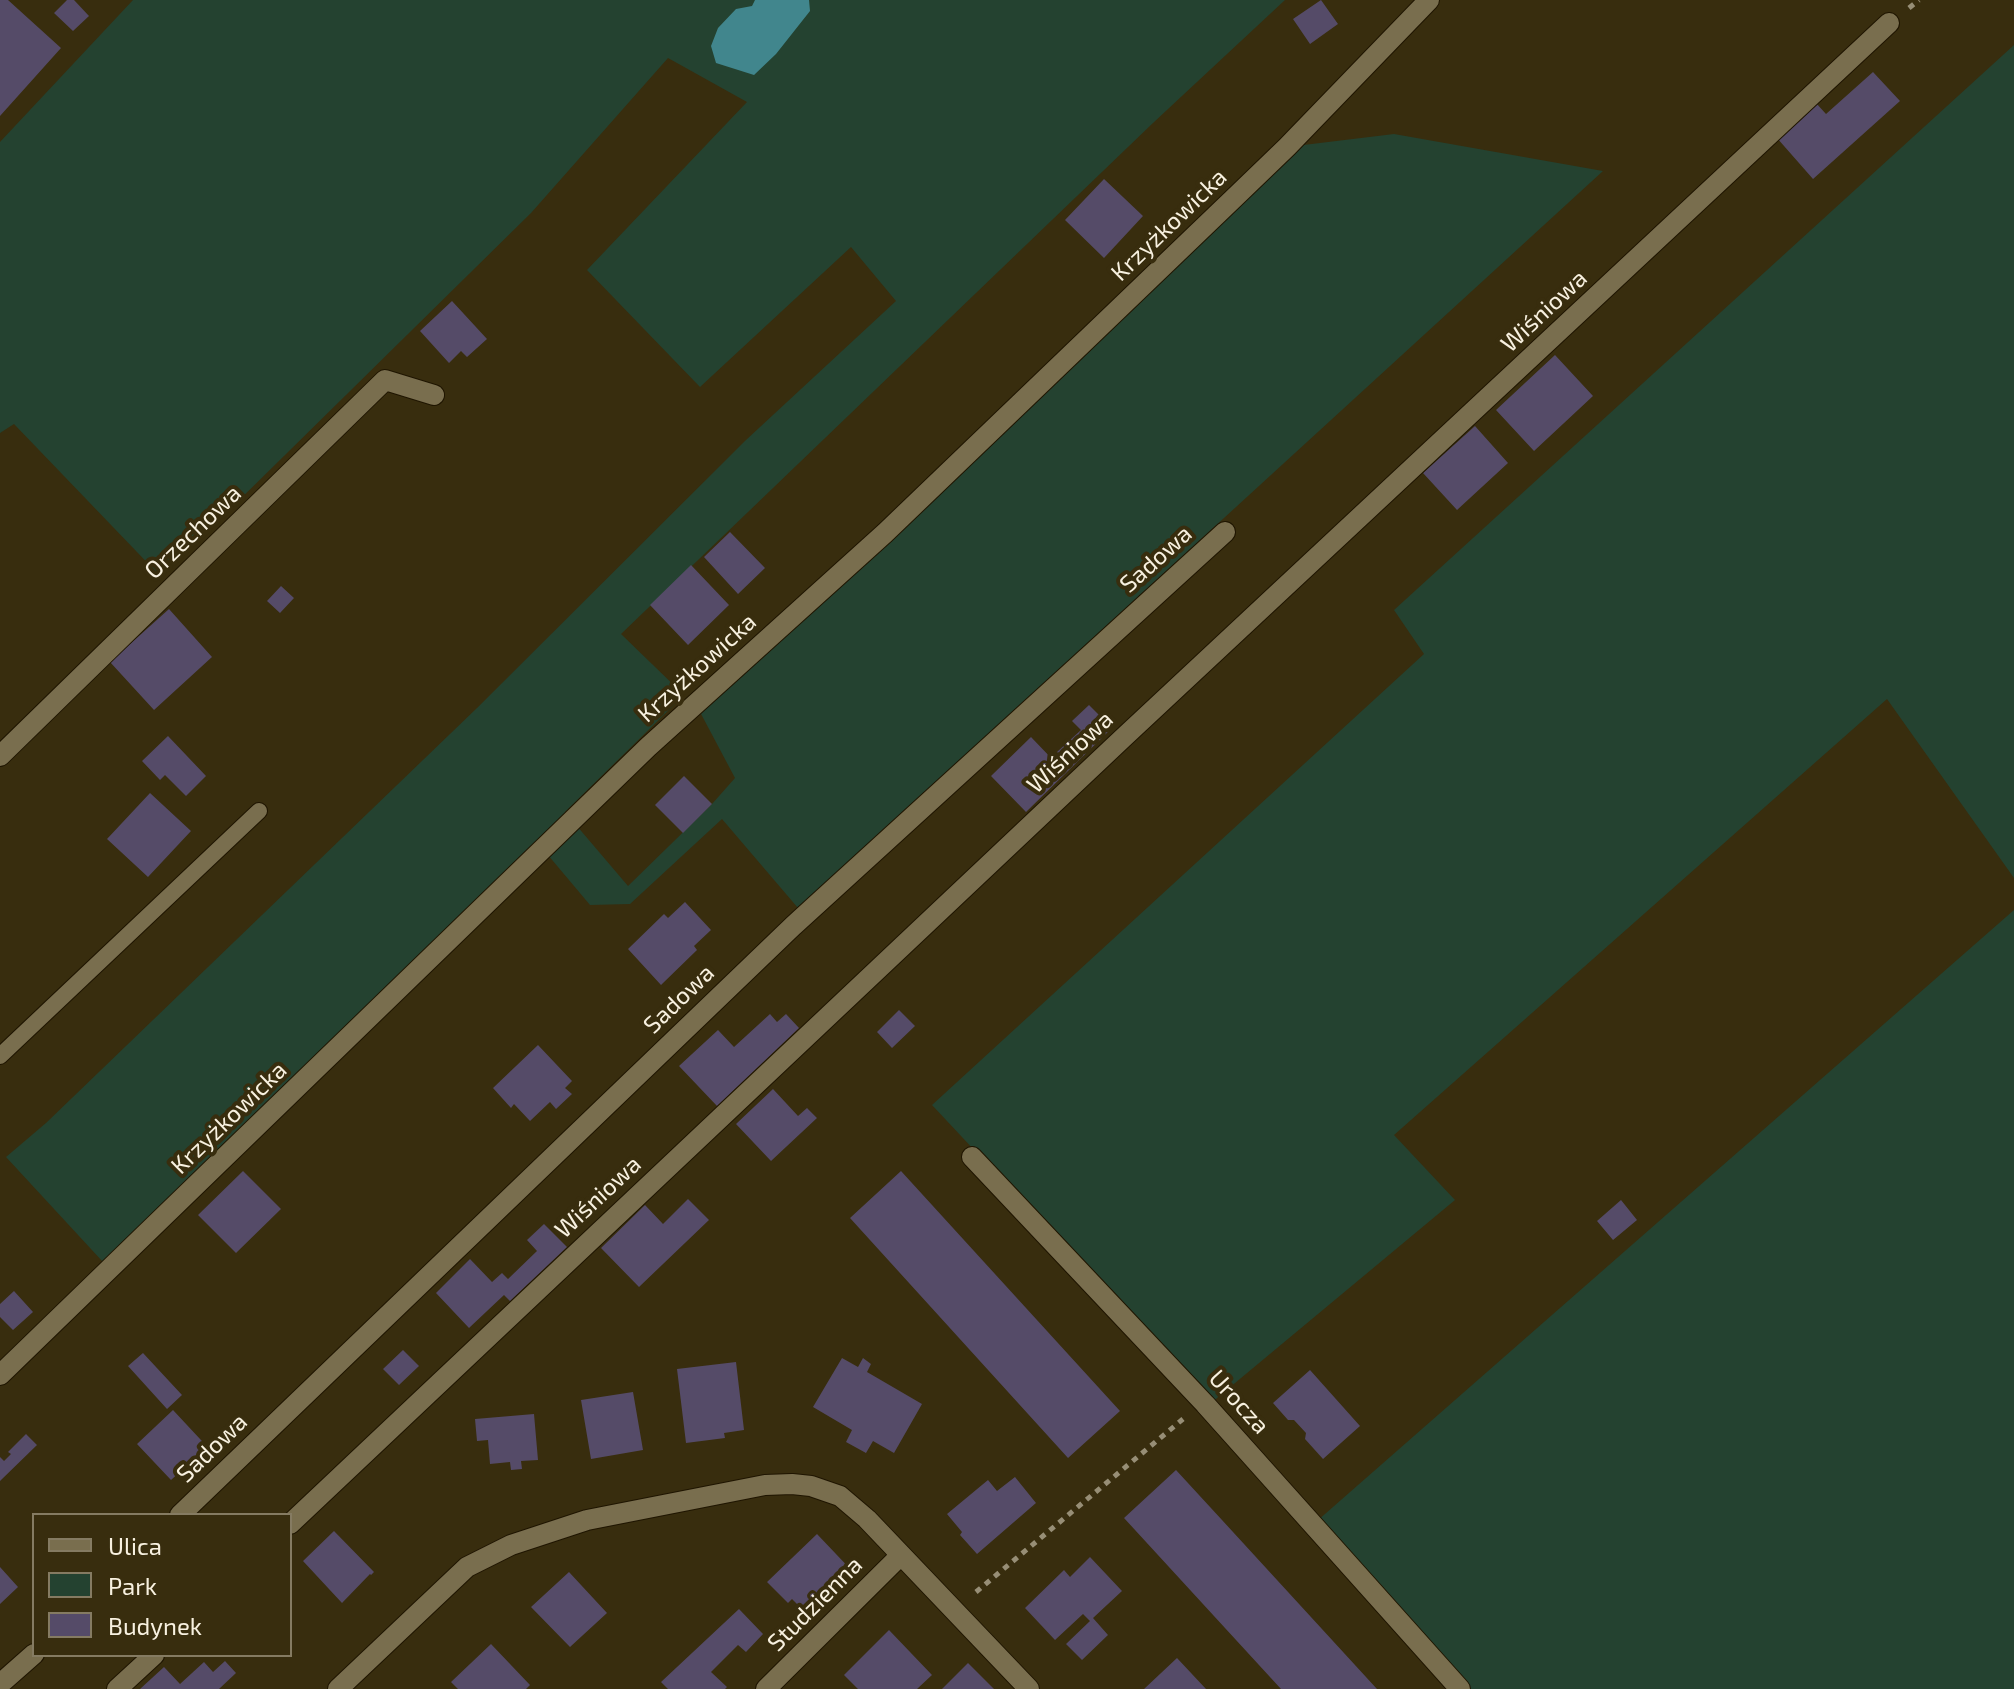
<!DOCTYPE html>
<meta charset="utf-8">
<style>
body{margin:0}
#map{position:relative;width:2014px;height:1689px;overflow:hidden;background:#382d0e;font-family:"Exo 2",sans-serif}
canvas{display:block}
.legend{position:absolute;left:32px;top:1513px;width:260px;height:144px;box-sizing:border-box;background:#382d0e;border:2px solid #857b62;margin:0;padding:10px 14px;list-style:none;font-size:24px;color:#f8f1e0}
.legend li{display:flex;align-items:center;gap:16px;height:40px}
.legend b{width:40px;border:2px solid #857b62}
</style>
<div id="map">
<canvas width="2014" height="1689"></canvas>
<ul class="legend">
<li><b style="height:10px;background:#796e4e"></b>Ulica</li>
<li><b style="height:22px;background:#244230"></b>Park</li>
<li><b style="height:22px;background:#554b68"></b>Budynek</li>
</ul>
</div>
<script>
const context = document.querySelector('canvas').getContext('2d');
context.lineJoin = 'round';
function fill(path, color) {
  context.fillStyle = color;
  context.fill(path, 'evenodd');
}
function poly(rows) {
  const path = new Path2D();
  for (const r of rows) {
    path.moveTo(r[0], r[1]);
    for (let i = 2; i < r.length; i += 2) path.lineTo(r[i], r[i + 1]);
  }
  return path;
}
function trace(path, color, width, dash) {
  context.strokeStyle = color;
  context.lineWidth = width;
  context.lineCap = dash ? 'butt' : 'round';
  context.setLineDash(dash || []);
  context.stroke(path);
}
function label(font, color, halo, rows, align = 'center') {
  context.font = font + ' "Exo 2",sans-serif';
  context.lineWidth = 8;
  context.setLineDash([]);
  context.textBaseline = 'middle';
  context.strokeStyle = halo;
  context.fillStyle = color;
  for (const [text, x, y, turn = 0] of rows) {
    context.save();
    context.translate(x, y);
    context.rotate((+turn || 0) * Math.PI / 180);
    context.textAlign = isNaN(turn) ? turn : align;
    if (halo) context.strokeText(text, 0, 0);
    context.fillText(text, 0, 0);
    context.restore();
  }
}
fill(poly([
 [133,0,1285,0,1153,123,621,634,684,695,565,812,628,886,712,804,735,778,700,712,1287,147,1394,134,1603,171,798,908,722,819,630,904,590,905,537,842,103,1262,6,1157,46,1123,477,708,746,440,896,301,851,247,700,387,587,270,747,102,668,58,531,213,161,577,14,424,0,433,0,142],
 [2014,45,2014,878,1887,699,1394,1135,1455,1200,1211,1403,932,1105,1424,654,1394,610],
 [2014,910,2014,1689,1469,1689,1317,1521]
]), '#244230');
fill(poly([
 [755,0,809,0,810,11,776,54,754,75,716,63,711,46,718,28,736,9,752,6]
]), '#41868d');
fill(poly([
 [0,0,8,0,61,48,0,116],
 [67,0,74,0,89,16,73,31,54,13],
 [1321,0,1338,24,1310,44,1293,19],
 [1873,72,1900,101,1813,179,1777,138,1816,103,1826,114],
 [1104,179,1143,216,1104,258,1065,220],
 [452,301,487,339,467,357,461,351,449,363,420,331],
 [1555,355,1593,396,1534,451,1496,410],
 [1475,426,1508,463,1457,510,1423,473],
 [730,532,765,568,738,594,704,557],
 [691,565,729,605,688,645,650,605],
 [281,586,294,598,280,613,267,601],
 [169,609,212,657,154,710,110,662],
 [1089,705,1112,728,1026,812,991,776,1031,737,1054,761,1061,755,1057,752,1081,730,1072,721],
 [168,736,206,776,186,796,165,775,160,780,142,761],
 [684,776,712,804,683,833,655,805],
 [150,793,191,831,148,877,107,839],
 [685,902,711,930,694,946,697,950,661,985,628,949,664,914,668,918],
 [899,1010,915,1026,892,1048,877,1032],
 [770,1014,777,1022,786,1014,799,1028,717,1106,679,1066,718,1030,734,1047],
 [538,1045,572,1081,565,1088,572,1094,556,1109,550,1102,530,1121,514,1104,511,1108,493,1088],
 [773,1089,798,1116,807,1108,817,1118,771,1161,736,1124],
 [243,1171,281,1209,236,1253,198,1215],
 [901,1171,1120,1411,1068,1458,850,1218],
 [688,1199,709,1220,639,1287,601,1248,645,1205,663,1224],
 [1621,1200,1637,1220,1613,1240,1597,1221],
 [544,1224,567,1247,510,1301,504,1295,469,1328,436,1293,470,1259,492,1282,502,1273,508,1279,537,1251,527,1240],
 [14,1291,33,1312,13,1330,0,1317,0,1304],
 [403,1350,419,1366,399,1385,383,1369],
 [143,1353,182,1395,167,1409,128,1366],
 [842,1358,858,1367,863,1358,871,1364,867,1372,922,1404,894,1453,873,1441,866,1453,846,1442,852,1430,813,1407],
 [736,1362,744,1430,724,1433,725,1438,686,1443,677,1369],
 [1310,1370,1360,1426,1323,1459,1305,1439,1306,1433,1294,1420,1288,1420,1273,1403],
 [633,1392,643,1450,591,1459,581,1400],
 [173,1410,214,1454,200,1467,193,1460,171,1480,137,1444],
 [534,1414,538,1460,521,1461,522,1469,511,1470,510,1462,490,1464,488,1440,477,1441,475,1419],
 [26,1434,37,1445,0,1481,0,1457,4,1461,11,1454,8,1452],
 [1176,1470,1222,1520,1377,1689,1281,1689,1124,1518],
 [1015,1477,1036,1503,977,1554,960,1535,962,1532,947,1514,988,1480,997,1491],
 [334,1531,374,1572,371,1575,370,1574,342,1603,303,1561],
 [817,1534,855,1574,810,1617,792,1599,788,1603,767,1582],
 [1090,1557,1122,1591,1093,1618,1108,1635,1082,1660,1066,1644,1090,1621,1083,1614,1055,1640,1025,1608,1064,1570,1070,1577],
 [0,1567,18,1587,0,1604],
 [569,1572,607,1613,570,1647,531,1607],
 [739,1609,763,1634,746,1652,738,1645,711,1672,727,1687,725,1689,668,1689,661,1682],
 [889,1630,932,1675,917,1689,858,1689,844,1675],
 [491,1644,530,1685,526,1689,458,1689,451,1682],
 [1177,1658,1206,1689,1144,1689],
 [225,1661,236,1673,219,1689,140,1689,164,1667,180,1684,204,1662,213,1672],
 [968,1663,994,1689,942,1689]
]), '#554b68');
const service = poly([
 [0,1056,259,811]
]);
const minor = poly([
 [0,756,385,380,434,395],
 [972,1157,1205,1404,1460,1689],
 [0,1375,648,747,885,533,1232,200,1287,147,1429,0],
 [180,1515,793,926,1225,532],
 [290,1524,1123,738,1889,23],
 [0,1684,34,1654],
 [117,1689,154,1655],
 [338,1689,467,1567,511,1545,587,1520,765,1485,792,1484,811,1486,840,1496,867,1519,1029,1689],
 [766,1689,901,1555]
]);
trace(service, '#1f1500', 18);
trace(minor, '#1f1500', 22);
trace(poly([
 [1909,8,1919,0],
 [976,1592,1183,1419]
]), '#978e76', 5, [6, 6]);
trace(service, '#796e4e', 16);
trace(minor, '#796e4e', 20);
label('24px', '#f8f1e0', '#382d0e', [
 ["Krzyżkowicka",1169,225,-44],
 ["Wiśniowa",1544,311,-43],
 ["Orzechowa",193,532,-44],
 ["Sadowa",1156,559,-42],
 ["Krzyżkowicka",697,668,-42],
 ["Wiśniowa",1070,752,-43],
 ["Sadowa",679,999,-44],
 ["Krzyżkowicka",229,1118,-44],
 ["Wiśniowa",598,1197,-43],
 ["Urocza",1239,1402,48],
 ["Sadowa",212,1448,-44],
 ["Studzienna",815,1604,-45]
]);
</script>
